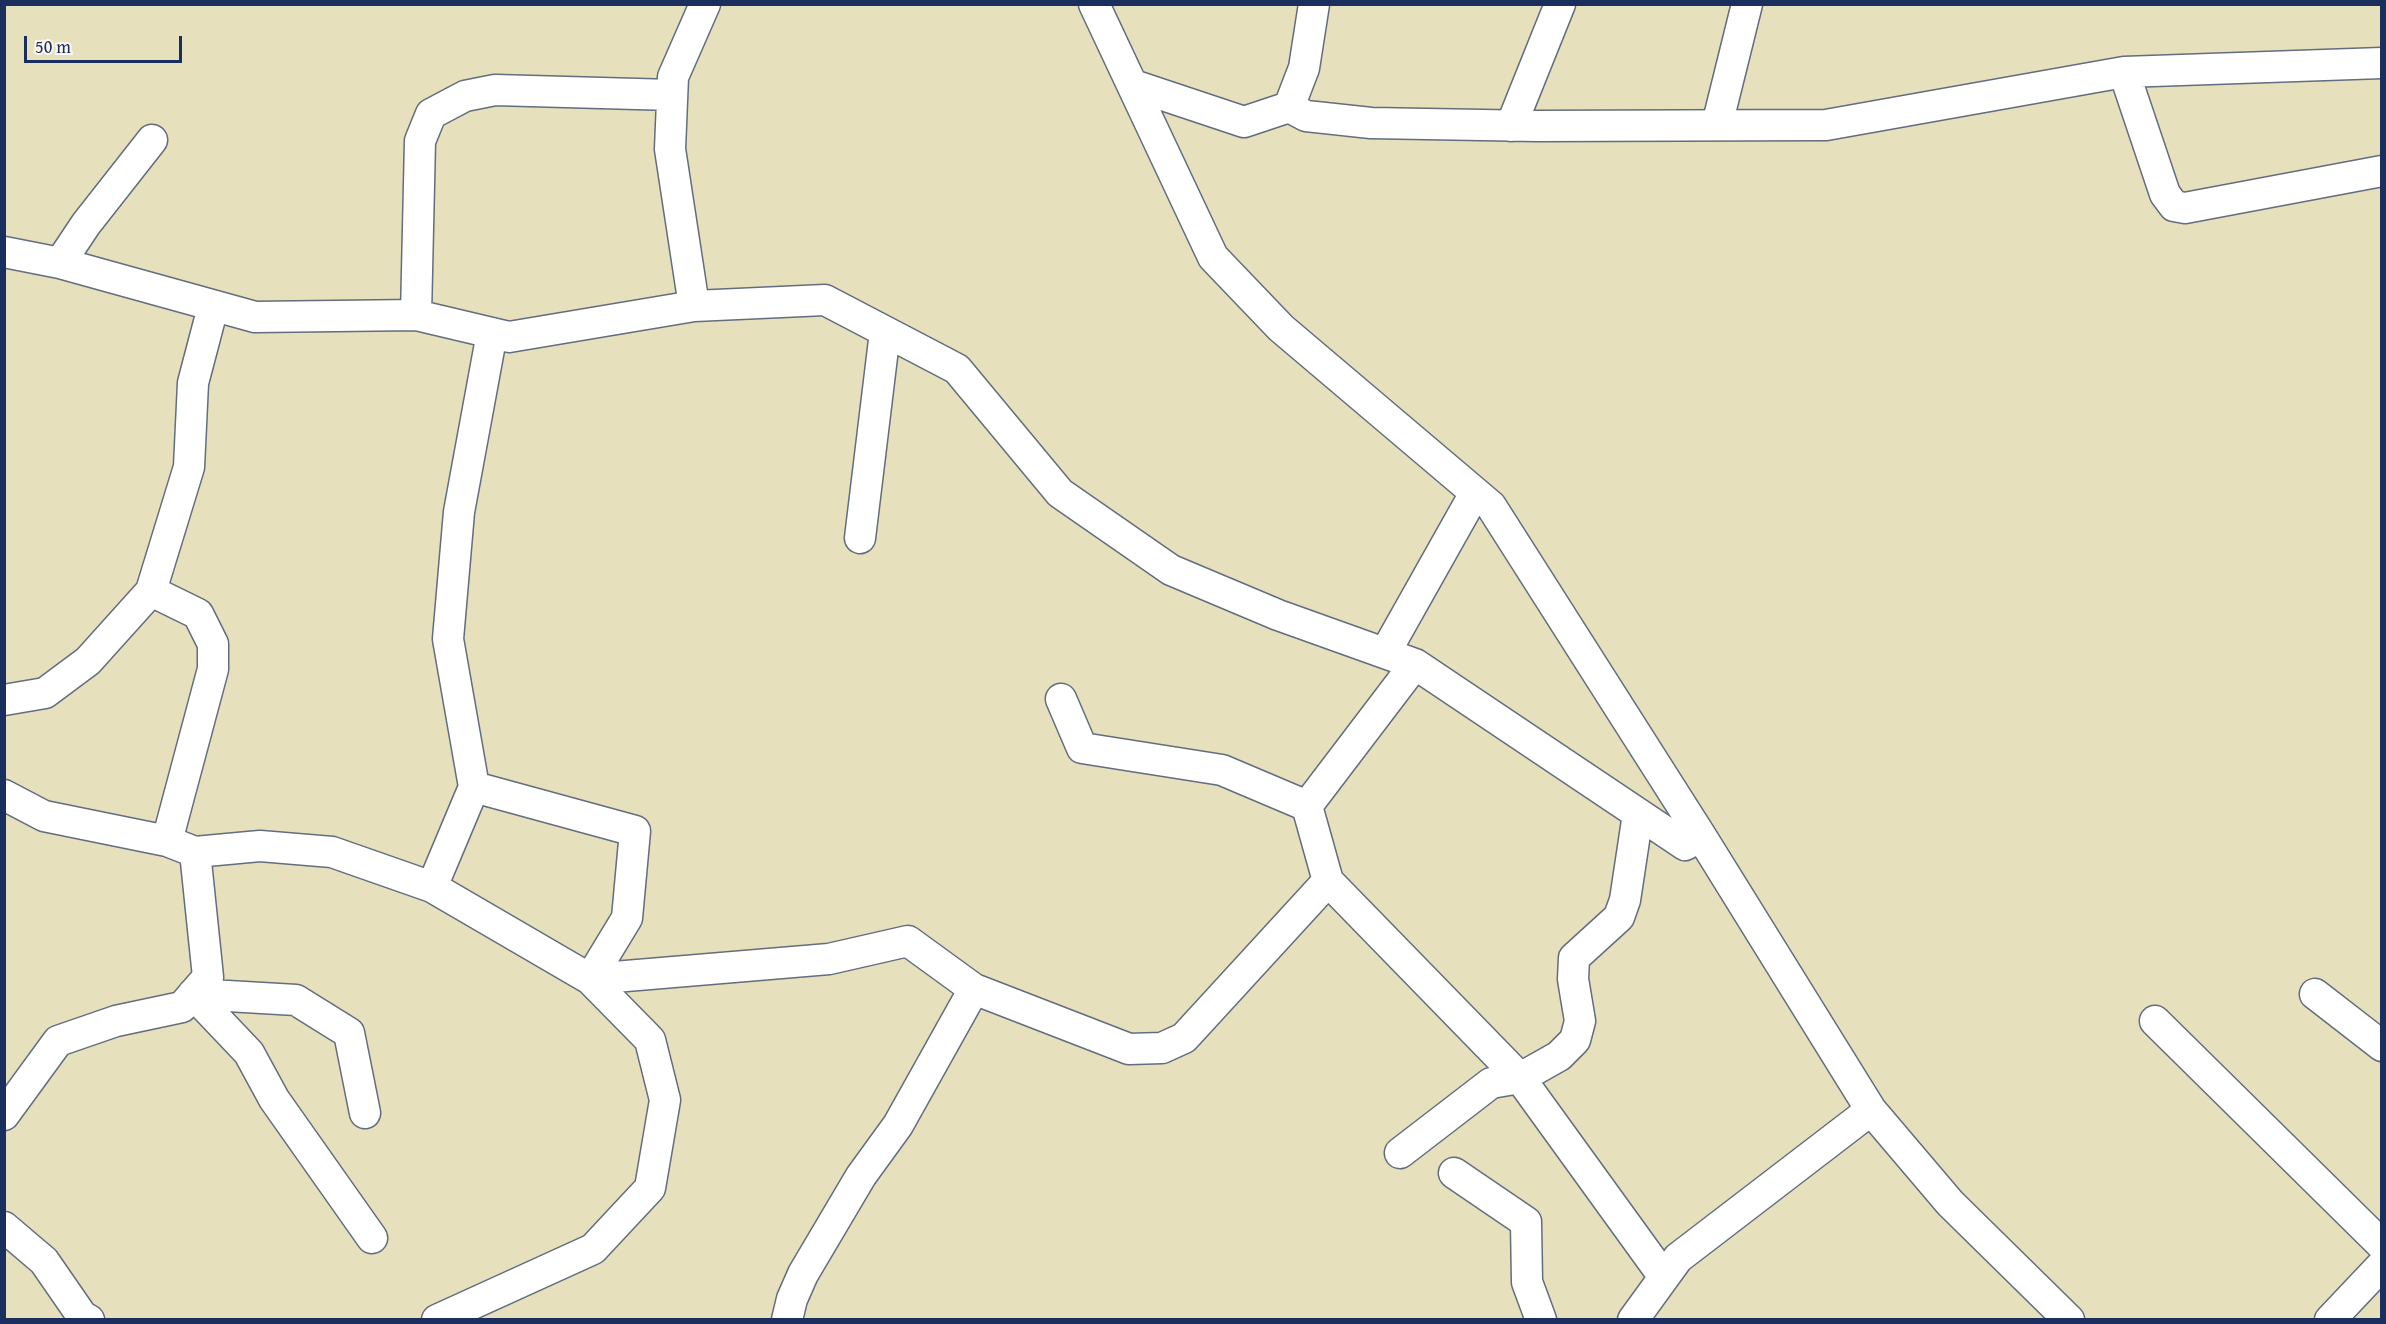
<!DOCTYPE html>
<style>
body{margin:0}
#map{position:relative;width:2386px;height:1324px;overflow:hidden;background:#e6e0bc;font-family:"Gentium Book Plus",serif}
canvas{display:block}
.frame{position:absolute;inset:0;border:6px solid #1b2f5e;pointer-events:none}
.scale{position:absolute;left:24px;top:36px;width:158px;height:27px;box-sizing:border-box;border:3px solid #1b2f5e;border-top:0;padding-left:8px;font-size:18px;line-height:21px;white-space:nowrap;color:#1b2f5e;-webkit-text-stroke:4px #fbf7ec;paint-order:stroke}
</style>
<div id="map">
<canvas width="2386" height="1324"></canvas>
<div class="frame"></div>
<div class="scale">50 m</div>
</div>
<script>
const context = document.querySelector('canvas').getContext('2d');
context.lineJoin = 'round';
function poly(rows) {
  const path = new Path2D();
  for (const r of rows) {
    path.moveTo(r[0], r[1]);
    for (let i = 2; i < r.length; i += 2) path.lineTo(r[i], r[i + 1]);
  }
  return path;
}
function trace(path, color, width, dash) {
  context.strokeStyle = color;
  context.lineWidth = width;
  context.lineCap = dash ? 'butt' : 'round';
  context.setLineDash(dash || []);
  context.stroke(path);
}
const minor = poly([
 [1094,4,1213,257,1281,328,1491,506,1701,836,1871,1110,1950,1203,2069,1320],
 [2124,72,2165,194,2174,206,2185,208,2382,171],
 [1133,85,1244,122,1289,107,1304,68,1314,4],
 [1289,107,1306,116,1371,123,1537,126,1826,125,2124,72,2382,63],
 [1717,125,1747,4],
 [1511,126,1560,4],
 [4,252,60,263,255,317,416,315,509,337,694,306,825,300,957,369,1060,493,1171,570,1278,615,1415,664,1685,845,1701,836],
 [60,263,86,224,152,140],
 [694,306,670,149,673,77,705,4],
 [416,315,420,141,431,114,465,96,495,90,672,95],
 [860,538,885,332],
 [151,591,198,614,213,644,213,669,167,841],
 [1385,653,1475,493],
 [1061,699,1082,748,1222,770,1307,806,1328,881,1520,1078,1664,1277],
 [4,700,45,693,88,661,151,591,189,467,193,383,213,307],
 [474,787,635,831,627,918,590,979,829,959,908,941,974,989,1129,1049,1162,1048,1184,1038,1328,881],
 [4,795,44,816,167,841,195,852,260,846,332,852,432,887,590,979,650,1040,665,1100,650,1188,593,1249,437,1320],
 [1307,806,1415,664],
 [432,887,474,787,448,639,459,512,492,333],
 [193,994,249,1053,274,1099,372,1238],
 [193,994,296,1000,349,1033,365,1113],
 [2315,994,2382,1046],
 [2155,1021,2382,1245],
 [4,1115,58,1041,116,1021,182,1007,208,977,195,852],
 [1400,1153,1491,1083,1520,1078,1559,1056,1575,1040,1580,1021,1573,979,1574,958,1619,917,1625,900,1638,814],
 [1454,1173,1526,1222,1527,1282,1541,1320],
 [4,1227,44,1261,82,1316,89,1320],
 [787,1320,792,1299,803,1274,861,1176,898,1125,974,989],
 [1633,1320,1678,1258,1871,1110],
 [2330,1320,2382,1265]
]);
trace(minor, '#626d7f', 33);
trace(minor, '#fff', 30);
</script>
